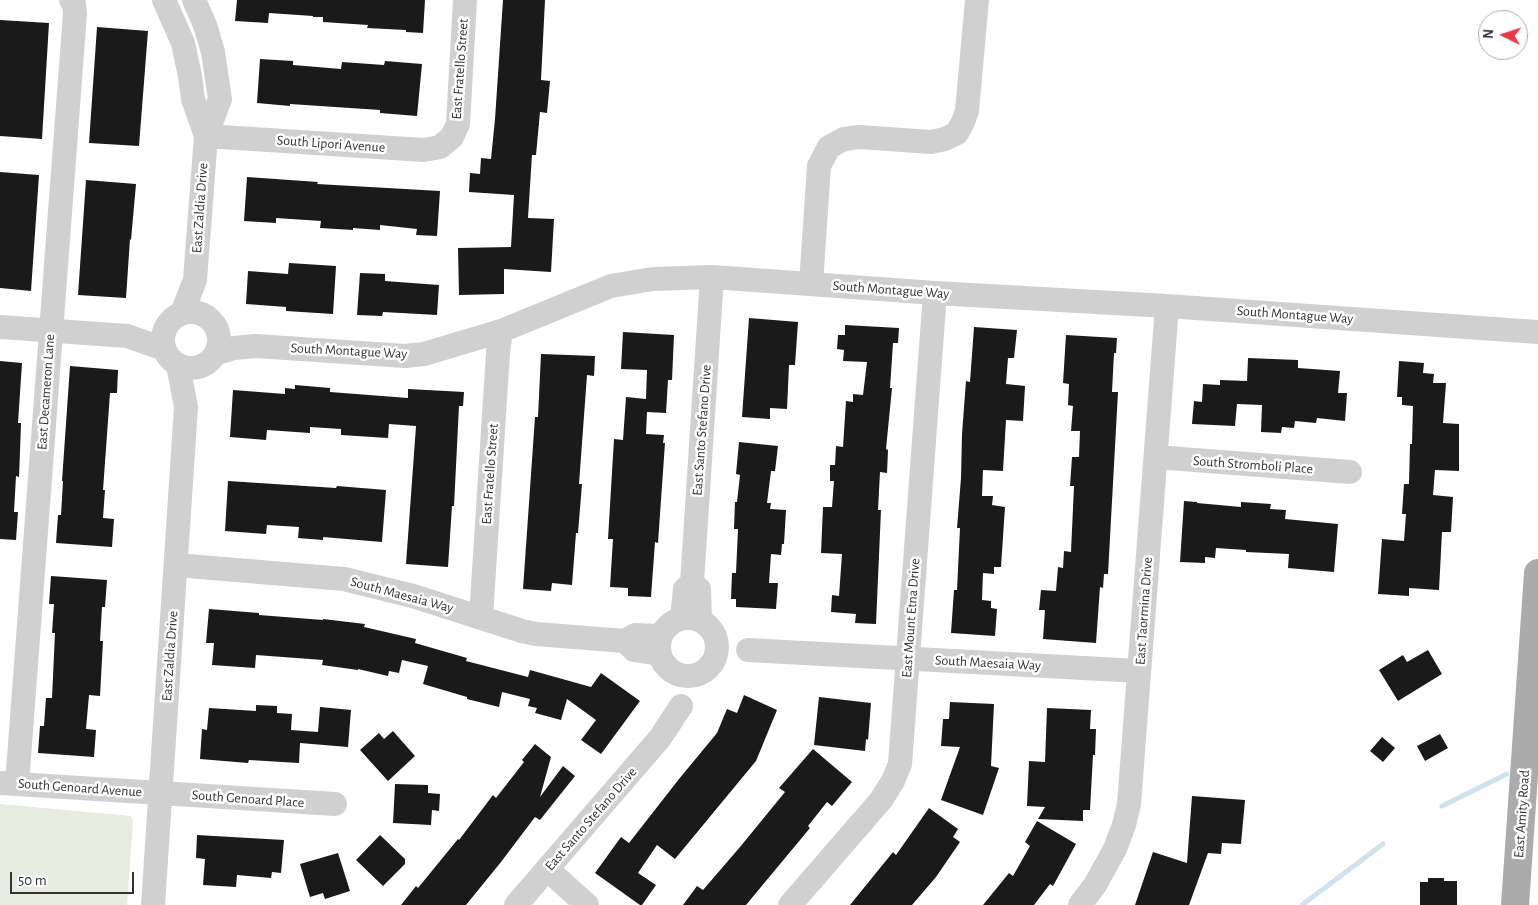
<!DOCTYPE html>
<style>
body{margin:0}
#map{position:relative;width:1538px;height:905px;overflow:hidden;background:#fff;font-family:"Alegreya Sans",sans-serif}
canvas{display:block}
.north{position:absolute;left:1478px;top:10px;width:50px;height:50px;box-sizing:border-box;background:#fff;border:1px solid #adadad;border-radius:50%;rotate:274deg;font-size:14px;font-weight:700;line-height:20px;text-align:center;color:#333}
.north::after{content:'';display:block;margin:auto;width:18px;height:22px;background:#e63946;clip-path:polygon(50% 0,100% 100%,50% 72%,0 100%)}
.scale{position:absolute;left:10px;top:872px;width:124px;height:22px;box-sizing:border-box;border:2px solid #333;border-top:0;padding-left:6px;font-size:15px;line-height:18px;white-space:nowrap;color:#333;-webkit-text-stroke:4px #fff;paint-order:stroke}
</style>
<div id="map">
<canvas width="1538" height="905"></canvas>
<div class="north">N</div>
<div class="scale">50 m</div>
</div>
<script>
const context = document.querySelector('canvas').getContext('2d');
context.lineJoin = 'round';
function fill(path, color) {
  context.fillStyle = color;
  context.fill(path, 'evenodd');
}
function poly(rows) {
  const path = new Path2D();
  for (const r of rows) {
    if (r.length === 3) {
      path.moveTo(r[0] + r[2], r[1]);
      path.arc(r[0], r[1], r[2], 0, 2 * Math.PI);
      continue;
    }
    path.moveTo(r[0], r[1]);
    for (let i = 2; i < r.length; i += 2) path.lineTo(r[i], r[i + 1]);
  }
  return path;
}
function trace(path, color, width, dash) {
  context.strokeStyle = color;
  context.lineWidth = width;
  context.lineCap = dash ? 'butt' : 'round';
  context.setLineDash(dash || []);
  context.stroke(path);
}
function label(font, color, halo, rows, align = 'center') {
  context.font = font + ' "Alegreya Sans",sans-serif';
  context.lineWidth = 5;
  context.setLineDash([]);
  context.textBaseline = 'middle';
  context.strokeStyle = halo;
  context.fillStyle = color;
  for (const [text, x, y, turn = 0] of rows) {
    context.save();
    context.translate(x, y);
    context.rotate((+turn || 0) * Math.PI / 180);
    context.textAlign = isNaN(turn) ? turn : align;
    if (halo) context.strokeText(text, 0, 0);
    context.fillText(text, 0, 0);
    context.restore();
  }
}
fill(poly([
 [0,804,131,816,133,821,127,905,0,905]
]), '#e6ecdf');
trace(poly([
 [1442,806,1507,774],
 [1302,905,1383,844]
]), '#cfe2ee', 5);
fill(poly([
 [237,0,425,0,423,33,406,32,406,30,367,28,368,25,323,22,323,17,313,17,313,16,269,13,268,23,235,21],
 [503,0,545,0,541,80,550,81,547,113,540,112,536,155,532,155,528,218,554,219,551,272,504,269,504,294,459,295,458,248,511,247,514,195,469,192,470,173,480,174,481,158,491,159,495,119],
 [0,20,49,23,42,139,0,136],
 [97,27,148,31,139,146,89,143],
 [260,59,293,61,293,65,341,69,342,62,384,65,385,61,422,64,417,116,380,113,380,110,290,104,290,106,257,103],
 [0,172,39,175,31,291,0,288],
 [247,177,318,182,317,184,440,191,437,236,416,235,417,229,380,225,380,230,353,228,353,230,320,228,321,221,276,218,276,223,244,221],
 [86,180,136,184,131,240,130,239,126,298,78,295],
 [289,263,336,266,333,314,286,311,286,307,246,304,248,271,288,274],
 [360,273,385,274,385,281,439,285,437,315,383,312,382,316,357,315],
 [749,318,798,322,795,365,789,365,787,409,770,408,770,419,742,417],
 [845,325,899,328,898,343,893,343,890,388,892,388,886,449,888,450,887,473,880,472,878,510,881,510,876,624,855,623,856,614,831,612,832,595,839,596,842,554,821,553,823,507,832,507,834,481,830,481,830,465,835,465,836,446,843,447,846,401,853,402,853,394,863,395,867,362,843,361,844,350,837,349,838,335,845,335],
 [974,327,1017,330,1014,358,1008,358,1006,384,1025,386,1023,421,1006,420,1003,471,983,470,982,496,993,496,992,505,1005,507,1001,567,994,567,994,574,983,573,982,600,991,601,991,608,997,609,995,636,951,633,954,590,957,590,960,528,957,528,961,478,962,434,966,381,970,382],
 [623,332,674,335,672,380,668,380,666,413,647,412,646,434,664,435,663,443,665,443,658,543,655,542,651,597,628,596,628,588,610,587,613,539,608,539,614,439,623,440,626,397,646,399,647,370,621,369],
 [1066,335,1117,338,1116,353,1114,353,1112,392,1118,392,1108,574,1104,574,1103,588,1100,587,1096,643,1043,639,1045,610,1039,610,1041,590,1056,591,1058,567,1063,568,1064,551,1071,552,1074,486,1070,486,1072,457,1079,457,1080,431,1071,431,1073,406,1068,405,1069,384,1063,383],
 [541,354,595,356,594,376,587,375,579,484,582,484,578,533,576,533,572,585,552,583,551,591,523,589,535,417,538,417],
 [1248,358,1298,360,1298,368,1340,371,1338,393,1347,393,1345,421,1317,418,1316,423,1295,421,1294,428,1282,427,1281,433,1261,432,1262,405,1237,404,1235,426,1192,424,1194,401,1202,402,1203,384,1220,385,1220,380,1247,381],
 [0,361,22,363,18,423,21,423,20,452,19,477,16,476,14,512,18,512,16,540,0,539],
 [1399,361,1424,363,1423,373,1434,374,1433,383,1446,383,1443,423,1459,424,1459,471,1435,470,1433,495,1453,497,1451,532,1442,532,1439,590,1409,588,1409,596,1378,594,1382,539,1404,541,1406,514,1402,514,1404,484,1409,484,1410,444,1412,444,1413,406,1402,405,1402,397,1397,397],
 [70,366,118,370,117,393,110,393,103,490,105,490,103,518,114,519,112,547,56,543,58,515,61,515,63,481,62,481],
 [295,385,330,388,330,392,408,398,408,389,464,392,463,406,459,406,454,506,452,506,448,567,406,564,416,426,389,424,388,438,341,435,341,429,310,427,310,433,267,430,266,440,230,437,233,390,285,394,285,388,295,389],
 [739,442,778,446,775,471,771,471,767,503,771,503,770,509,786,510,784,544,782,544,781,555,771,554,769,583,778,583,776,609,736,607,736,599,731,599,732,573,736,573,738,529,734,529,735,502,737,502,740,475,736,474],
 [228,481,336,488,337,486,386,490,382,542,323,537,323,540,298,538,299,527,267,525,266,534,225,531],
 [1184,501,1197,502,1197,503,1241,507,1241,502,1271,504,1270,509,1286,510,1285,519,1338,524,1334,572,1288,568,1289,554,1246,552,1246,550,1216,548,1215,558,1205,557,1205,563,1180,562],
 [51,576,107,580,105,607,102,607,100,641,103,641,100,696,89,695,86,729,96,730,94,757,38,753,40,726,44,726,46,698,52,698,55,633,52,633,54,604,49,604],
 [209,609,259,613,259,615,323,620,323,619,365,624,364,627,416,639,415,643,467,658,466,661,528,677,530,670,591,687,601,673,640,701,601,754,581,740,596,720,567,699,561,720,535,713,537,708,528,706,530,699,502,692,499,707,467,699,467,697,423,684,428,666,402,660,399,673,389,671,388,676,358,669,358,670,322,665,323,660,256,655,255,668,212,665,214,643,206,643],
 [1428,650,1442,674,1398,701,1379,670,1403,655,1407,662],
 [744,695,777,710,756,761,675,859,657,845,638,873,656,885,642,905,640,905,595,873,621,837,629,843,679,779,717,733,727,709,737,713],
 [819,697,871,703,868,740,866,739,865,751,814,745],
 [950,702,994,704,991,766,999,768,983,815,941,800,960,747,941,746,943,719,949,719],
 [256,705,277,706,277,713,292,714,291,730,318,732,320,707,351,710,348,747,300,743,299,763,249,760,248,763,200,759,202,729,207,730,209,708,256,711],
 [1047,708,1091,710,1090,729,1096,729,1095,755,1093,755,1090,810,1083,810,1083,821,1038,819,1045,807,1027,806,1029,761,1045,762],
 [393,731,415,756,388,781,360,750,379,733,384,739],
 [1440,734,1448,748,1425,761,1417,746],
 [1382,737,1395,748,1383,762,1370,751],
 [535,744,551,757,540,797,563,766,575,776,540,820,535,817,501,862,466,905,401,905,416,886,418,888,458,839,459,840,493,795,496,798,524,762,522,760],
 [813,749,852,782,832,806,827,802,808,826,810,828,746,905,683,905,697,886,703,890,740,847,785,792,779,788],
 [395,784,428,785,428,793,440,794,439,811,432,810,431,825,393,823],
 [1192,796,1245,800,1241,844,1222,843,1221,854,1208,853,1189,905,1135,905,1153,852,1187,863],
 [929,808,958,829,953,837,960,842,936,877,912,905,850,905,893,852,896,855],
 [1037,821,1076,844,1053,886,1050,884,1034,905,983,905,1009,873,1013,876,1030,846,1025,842],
 [197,835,284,840,281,873,272,872,271,878,237,875,236,887,203,885,205,859,196,858],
 [380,835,405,859,405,864,383,886,356,860],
 [338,853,350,891,325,899,323,893,310,897,300,864],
 [1428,878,1444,878,1444,881,1457,881,1457,905,1420,905,1420,882,1428,882]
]), '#1a1a1a');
trace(poly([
 [164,0,183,43,190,76,193,99,206,136],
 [206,136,424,150,440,147,452,137,458,124,465,0],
 [811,284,819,166,829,147,844,139,859,137,931,142,945,139,957,133,963,122,967,111,977,0],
 [191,340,28],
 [182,313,195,280,206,136,220,99,213,52,205,25,194,0],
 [0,327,127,336,164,349],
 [217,353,234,348,256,346,405,356,424,354,501,331,611,286,653,279,712,277,935,293,1167,306,1538,332],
 [1156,457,1350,472],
 [176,565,344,579,413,596,522,631,536,634,625,641],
 [692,583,712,277],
 [481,617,498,353,501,331],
 [682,618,685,589,692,583,699,589,700,620],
 [688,647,29],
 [748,650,1139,671],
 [660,654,634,650,625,641,635,635,661,636],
 [0,783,335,804],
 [17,784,75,13,74,4,71,0],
 [548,870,587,905],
 [153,905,186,407,178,365],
 [516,905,660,738,681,706],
 [790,905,881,800,893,781,900,764,935,293],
 [1080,905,1095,885,1115,849,1124,825,1129,804,1167,306]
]), '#d0d0d0', 24);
trace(poly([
 [1515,905,1538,573]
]), '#ababab', 28);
label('14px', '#333', '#fff', [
 ["East Fratello Street",460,69,-86],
 ["South Lipori Avenue",331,144,4],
 ["East Zaldia Drive",200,208,-86],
 ["South Montague Way",891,290,4],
 ["South Montague Way",1295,315,4],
 ["South Montague Way",349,351,3],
 ["East Decameron Lane",46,392,-86],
 ["East Santo Stefano Drive",702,430,-86],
 ["South Stromboli Place",1253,465,4],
 ["East Fratello Street",490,474,-86],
 ["South Maesaia Way",402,595,15],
 ["East Taormina Drive",1144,611,-86],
 ["East Mount Etna Drive",911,618,-86],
 ["East Zaldia Drive",170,656,-86],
 ["South Maesaia Way",988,663,3],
 ["South Genoard Avenue",80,788,4],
 ["South Genoard Place",248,799,4],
 ["East Amity Road",1522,814,-86],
 ["East Santo Stefano Drive",591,819,-49]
]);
</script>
